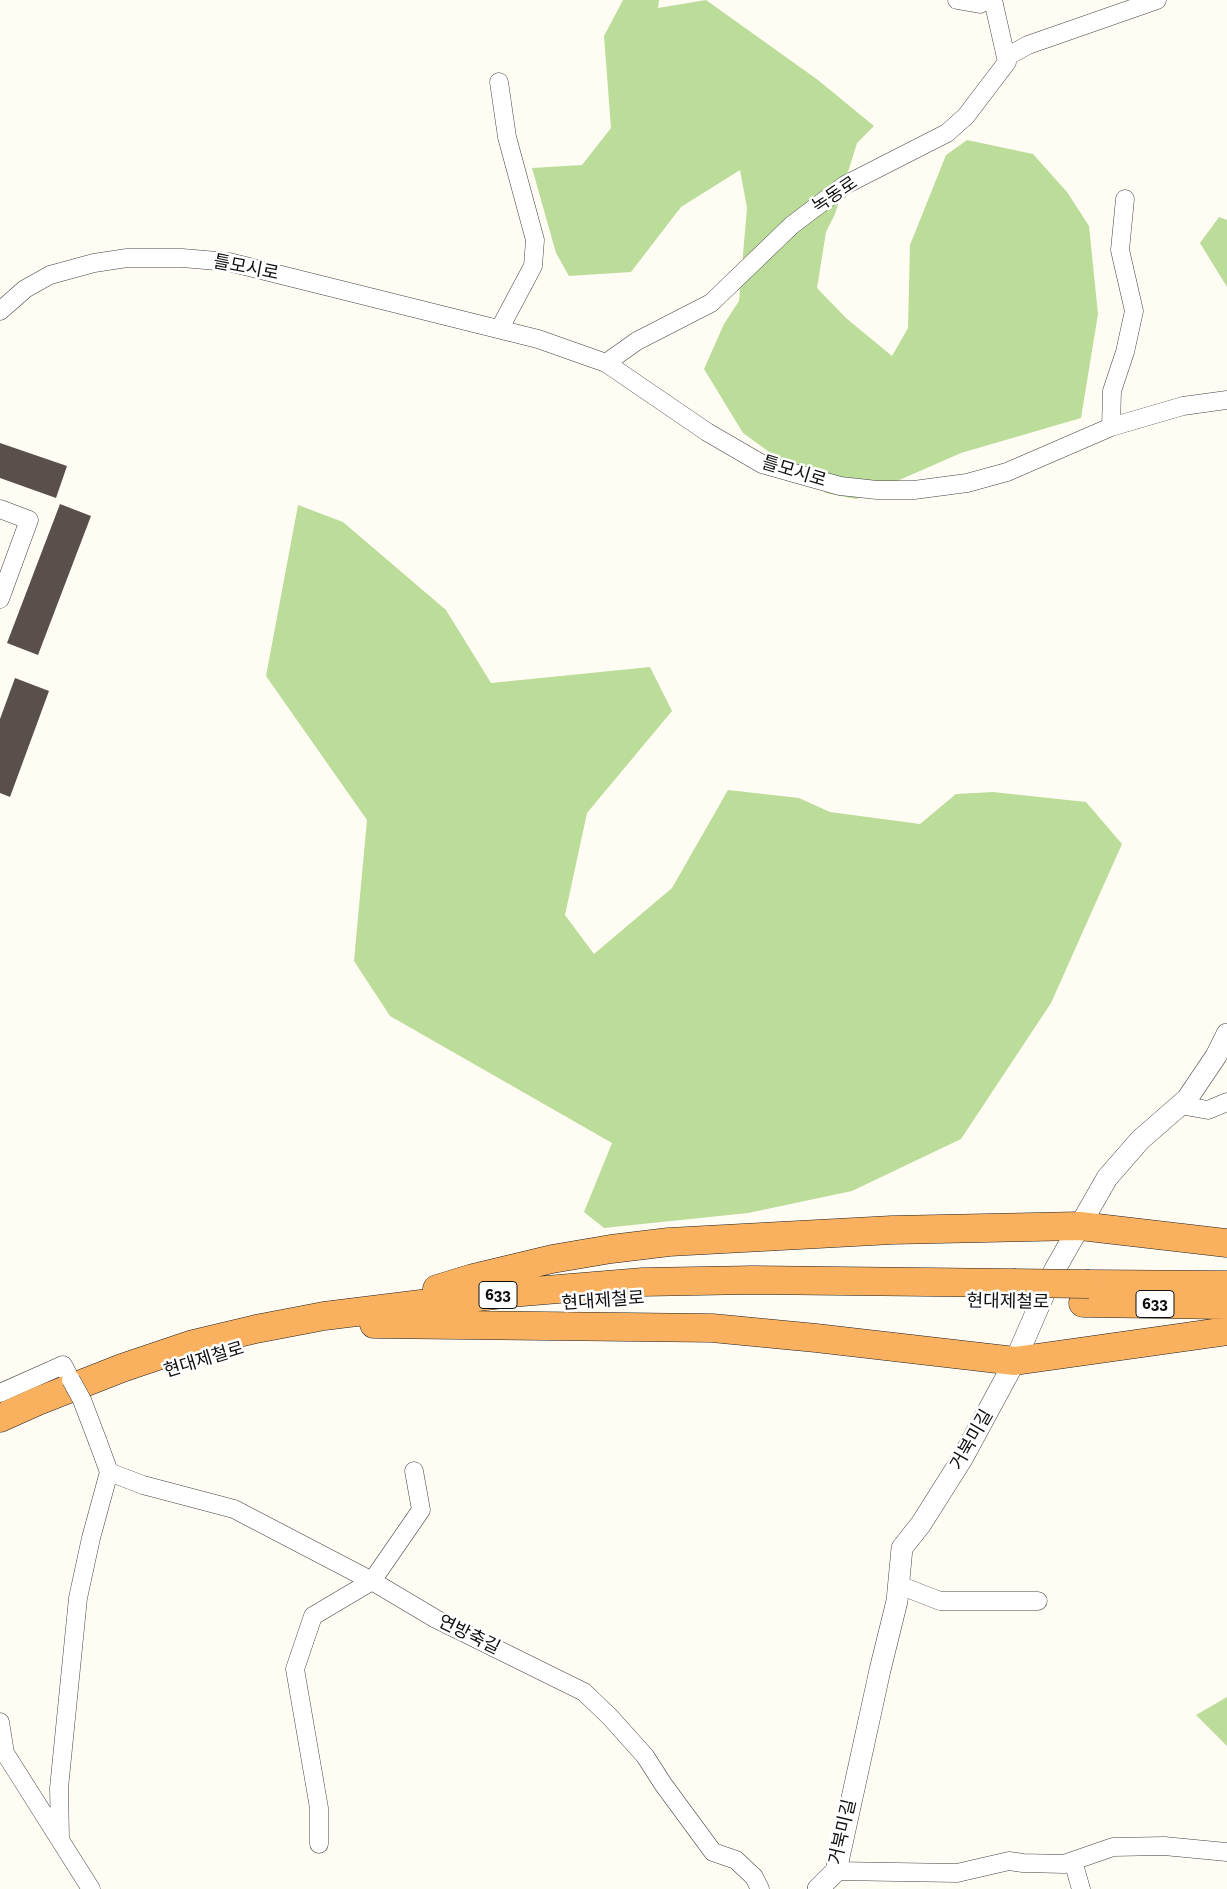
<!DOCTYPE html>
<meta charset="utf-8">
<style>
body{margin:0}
canvas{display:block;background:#fffcf3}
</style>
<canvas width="1227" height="1889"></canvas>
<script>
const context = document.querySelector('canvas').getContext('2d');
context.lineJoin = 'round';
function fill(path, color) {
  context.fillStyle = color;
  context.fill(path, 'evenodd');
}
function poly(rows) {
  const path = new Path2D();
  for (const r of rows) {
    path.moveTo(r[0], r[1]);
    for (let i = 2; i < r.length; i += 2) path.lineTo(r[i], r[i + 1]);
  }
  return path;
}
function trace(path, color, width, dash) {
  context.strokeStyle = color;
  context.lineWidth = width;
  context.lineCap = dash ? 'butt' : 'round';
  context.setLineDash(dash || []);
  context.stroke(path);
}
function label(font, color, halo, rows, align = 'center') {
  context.font = font + ' "Zilla Slab","Noto Sans KR",serif';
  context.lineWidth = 5;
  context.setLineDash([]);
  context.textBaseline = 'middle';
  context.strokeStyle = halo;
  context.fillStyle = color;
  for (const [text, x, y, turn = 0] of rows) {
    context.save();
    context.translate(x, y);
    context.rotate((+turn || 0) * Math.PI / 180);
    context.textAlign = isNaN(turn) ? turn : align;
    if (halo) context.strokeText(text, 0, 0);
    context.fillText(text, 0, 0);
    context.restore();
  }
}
fill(poly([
 [623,0,659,0,658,8,706,0,818,80,874,126,857,143,835,214,826,232,817,288,846,318,892,356,908,328,910,245,946,155,967,140,1033,154,1067,192,1089,226,1098,314,1081,418,961,453,856,499,826,493,743,433,704,369,724,324,739,301,747,208,740,170,681,207,631,272,569,276,556,253,532,168,582,165,611,128,604,36],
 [1219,217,1227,220,1227,287,1200,243],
 [298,505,343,522,446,610,491,683,650,667,672,711,587,813,565,915,594,954,672,888,728,790,799,798,830,812,920,824,956,794,993,792,1086,802,1122,844,1051,1003,961,1139,852,1191,748,1213,604,1228,584,1212,612,1143,390,1016,354,961,367,820,266,676],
 [1227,1697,1227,1746,1196,1715]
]), '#bcdc9a');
fill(poly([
 [0,443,67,466,56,498,0,478],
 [60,504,91,516,38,655,7,643],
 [15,678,49,691,10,797,0,793,0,719]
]), '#59504c');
const minor = poly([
 [957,0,980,4,987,0],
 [1006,57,1028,45,1157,0],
 [499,82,507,137,535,240,533,266,500,328],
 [0,311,25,289,50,275,94,263,127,258,182,258,229,262,538,339,606,363,707,432,762,464,840,486,877,490,914,490,967,483,1007,472,1111,427,1183,406,1227,400],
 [606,363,637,341,711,303,792,225,845,185,947,133,966,116,1007,62,993,0],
 [1111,427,1112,391,1125,352,1134,311,1120,250,1125,199],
 [0,509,29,520,0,599],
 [1180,1105,1208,1110,1227,1102],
 [0,1393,63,1365,71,1380],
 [109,1472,143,1485,234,1509,372,1581,436,1619,584,1692,610,1717,645,1756,663,1784,713,1852,736,1860,754,1877,760,1889],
 [899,1585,940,1601,1038,1601],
 [0,1722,5,1753,91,1889],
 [60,1838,59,1788,78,1598,91,1538,109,1472,98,1442],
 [319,1844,319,1808,295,1669,313,1616,372,1581,421,1510,414,1471],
 [1073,1861,1081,1889],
 [836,1871,957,1873,1009,1861,1023,1863,1064,1864,1113,1847,1164,1846,1227,1852]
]);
const tertiary = poly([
 [818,1889,836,1871,880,1670,897,1601,902,1548,921,1524,962,1459,1015,1361,1054,1271,1107,1178,1140,1140,1187,1099,1216,1056,1227,1034]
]);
const trunk = poly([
 [1089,1284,1227,1285],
 [437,1289,473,1278,552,1259,611,1249,669,1242,892,1230,1080,1226,1227,1243],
 [1083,1303,1227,1305],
 [374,1324,712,1328,816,1338,1015,1361,1227,1331],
 [0,1418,38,1401,122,1368,193,1344,256,1329,324,1316,510,1293,643,1282,753,1280,1013,1283]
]);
trace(minor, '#434343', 19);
trace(tertiary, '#434343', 22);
trace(trunk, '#212121', 29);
trace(minor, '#fff', 18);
trace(tertiary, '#fff', 21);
trace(trunk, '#f9b160', 28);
const minorBridge = poly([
 [71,1380,82,1400,98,1442]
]);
const trunkBridge = poly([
 [1013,1283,1089,1284]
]);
trace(minorBridge, '#434343', 19, []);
trace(trunkBridge, '#212121', 29, []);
trace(minorBridge, '#fff', 18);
trace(trunkBridge, '#f9b160', 28);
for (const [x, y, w] of [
 [498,1295,38],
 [1155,1304,38]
]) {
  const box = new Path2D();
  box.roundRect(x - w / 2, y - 13.5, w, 27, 4);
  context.fillStyle = '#fff';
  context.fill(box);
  trace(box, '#101010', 1);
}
label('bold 16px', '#101010', null, [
 ["633",498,1295],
 ["633",1155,1304]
]);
label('18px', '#101010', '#fff', [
 ["녹동로",835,195,-34],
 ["틀모시로",246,268,11],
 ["틀모시로",794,472,17],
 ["현대제철로",603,1301,-4],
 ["현대제철로",1008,1302,1],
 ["현대제철로",204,1360,-17],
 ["거북미길",972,1440,-60],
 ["연방축길",469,1635,26],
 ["거북미길",843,1832,-77]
]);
</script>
